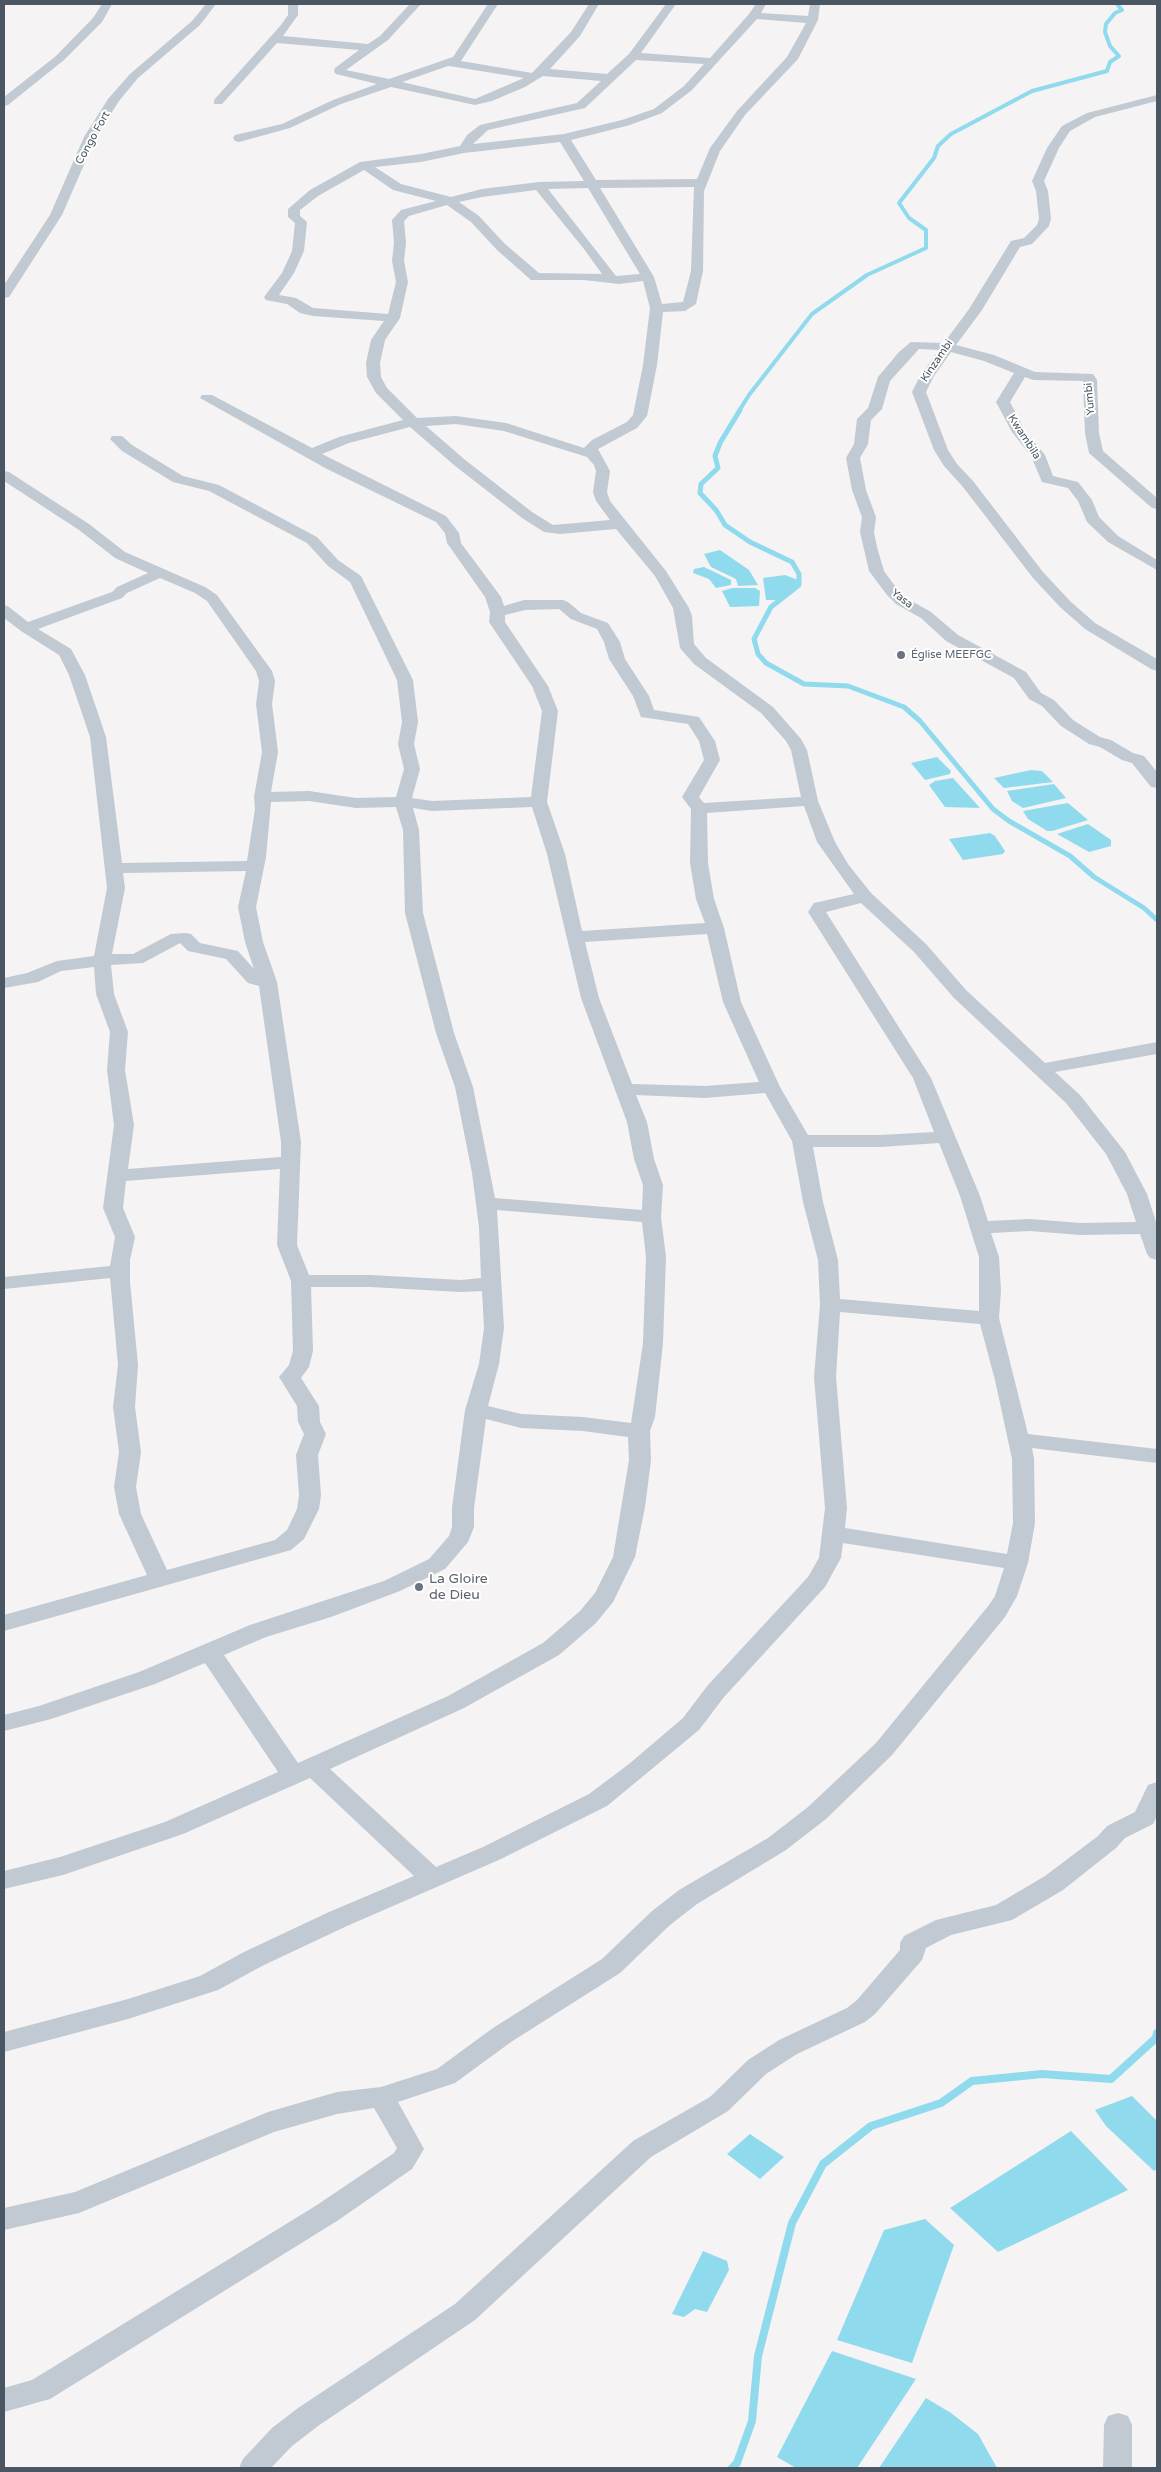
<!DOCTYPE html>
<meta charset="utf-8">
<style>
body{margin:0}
#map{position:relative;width:1161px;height:2472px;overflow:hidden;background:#f5f3f3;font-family:"Varela Round",sans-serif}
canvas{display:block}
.frame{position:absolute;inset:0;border:5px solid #4a5661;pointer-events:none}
</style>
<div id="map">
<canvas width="1161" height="2472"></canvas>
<div class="frame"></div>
</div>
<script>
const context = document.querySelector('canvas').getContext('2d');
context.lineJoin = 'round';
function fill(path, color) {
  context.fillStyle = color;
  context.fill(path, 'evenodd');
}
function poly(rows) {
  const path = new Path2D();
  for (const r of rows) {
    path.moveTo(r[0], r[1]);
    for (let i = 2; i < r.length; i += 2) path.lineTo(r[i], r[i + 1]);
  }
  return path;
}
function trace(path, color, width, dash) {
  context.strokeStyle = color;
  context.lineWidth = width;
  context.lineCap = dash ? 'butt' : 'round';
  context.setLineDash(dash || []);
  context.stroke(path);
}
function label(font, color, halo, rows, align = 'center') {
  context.font = font + ' "Varela Round",sans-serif';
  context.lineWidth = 4;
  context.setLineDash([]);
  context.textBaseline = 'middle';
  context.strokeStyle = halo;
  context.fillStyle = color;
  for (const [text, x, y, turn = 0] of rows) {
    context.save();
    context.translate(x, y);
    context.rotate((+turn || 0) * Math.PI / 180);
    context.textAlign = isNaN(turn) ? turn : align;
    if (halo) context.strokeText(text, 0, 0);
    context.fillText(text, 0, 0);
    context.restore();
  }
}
fill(poly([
 [720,550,749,570,758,585,738,586,736,579,711,567,704,554],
 [704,567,731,580,731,585,716,588,709,579,693,573,694,569],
 [785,575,798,580,794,592,779,600,766,600,763,578],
 [732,588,755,588,760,591,759,606,730,607,722,591],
 [937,757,951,771,950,774,925,780,911,763],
 [1031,770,1042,771,1053,782,1004,788,994,778],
 [953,778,980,808,945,807,929,785,935,781],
 [1054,784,1066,798,1023,808,1012,801,1007,791],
 [1068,803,1088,820,1052,831,1047,831,1028,819,1023,811],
 [1088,824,1111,840,1111,846,1089,852,1057,834],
 [990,833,995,836,1005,851,1003,854,963,860,949,839],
 [1132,2096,1157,2121,1157,2169,1154,2171,1106,2126,1095,2110],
 [1071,2131,1128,2190,998,2252,950,2208],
 [750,2134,784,2157,760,2179,727,2154],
 [925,2219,954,2245,912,2363,837,2340,884,2230],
 [703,2251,727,2261,729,2270,707,2312,695,2309,684,2317,672,2314],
 [832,2351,916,2379,857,2468,796,2468,777,2457],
 [926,2398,951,2413,978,2434,997,2468,879,2468]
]), '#90daee');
trace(poly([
 [739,411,749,395,812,314,867,275,926,248,926,230,909,218,899,203,934,158,938,146,951,134,1032,91,1107,71,1110,62,1119,56,1110,46,1105,32,1106,24,1115,13,1122,10,1117,4]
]), '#90daee', 4);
trace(poly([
 [740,410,720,443,715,456,718,468,701,484,700,493,716,510,725,525,750,542,792,562,799,574,799,585,771,607,754,639,758,654,766,663,804,684,848,686,904,707,920,721,993,809,1009,821,1070,856,1094,877,1144,908,1157,920]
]), '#90daee', 5);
trace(poly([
 [732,2468,737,2463,752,2421,758,2356,792,2223,823,2164,871,2126,941,2103,972,2081,1042,2074,1111,2079,1156,2038,1157,2033]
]), '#90daee', 8);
fill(poly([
 [102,4,112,4,102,22,64,60,8,105,4,106,4,97,56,56,93,18,102,4],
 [206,4,216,4,200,25,138,78,119,101,96,137,62,215,9,297,4,298,4,285,50,215,84,137,108,99,130,74,192,21,206,4],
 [288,4,298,4,298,15,283,36,368,44,380,36,410,4,421,4,388,40,346,70,389,79,453,57,488,4,498,4,461,61,532,73,571,32,589,4,599,4,580,36,550,69,607,74,629,54,666,4,676,4,641,53,710,58,749,14,756,4,766,4,761,13,808,16,810,4,820,4,818,20,798,59,745,115,720,151,704,191,703,271,696,304,685,311,663,312,657,365,647,416,637,428,598,449,610,471,607,492,610,501,666,571,689,608,692,616,694,644,706,658,773,707,801,739,807,750,818,801,835,842,848,864,871,893,926,944,966,990,1045,1063,1157,1042,1157,1054,1055,1072,1080,1095,1125,1152,1147,1194,1157,1225,1157,1260,1150,1258,1147,1254,1140,1234,1081,1235,1030,1231,991,1233,999,1257,1001,1291,999,1318,1028,1434,1157,1449,1157,1463,1032,1448,1034,1459,1035,1523,1028,1563,1017,1596,1005,1617,892,1755,826,1819,786,1850,697,1904,670,1925,620,1973,511,2042,455,2083,398,2102,424,2149,412,2169,337,2221,50,2399,4,2412,4,2388,32,2380,317,2205,394,2153,397,2148,374,2108,337,2114,274,2132,79,2213,4,2230,4,2208,75,2192,268,2112,337,2092,381,2087,437,2069,493,2028,602,1959,652,1911,679,1890,768,1838,808,1807,876,1743,989,1605,995,1596,1004,1568,843,1543,841,1558,825,1587,724,1697,699,1730,607,1806,501,1859,347,1926,262,1966,218,1990,128,2019,4,2052,4,2032,128,1999,200,1976,244,1952,329,1912,414,1876,310,1778,183,1834,63,1875,4,1889,4,1871,60,1857,165,1822,278,1772,205,1663,155,1684,51,1719,4,1731,4,1715,39,1706,139,1672,250,1625,384,1581,429,1559,449,1536,452,1527,452,1508,465,1410,479,1364,484,1328,482,1291,461,1292,370,1287,311,1287,313,1351,309,1367,301,1378,319,1406,320,1422,326,1434,318,1455,321,1495,319,1509,304,1539,291,1550,4,1631,4,1615,147,1575,119,1514,114,1487,119,1452,113,1407,118,1365,110,1278,4,1289,4,1277,110,1266,115,1237,103,1208,114,1125,107,1070,110,1032,96,994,94,967,61,971,38,982,4,988,4,978,27,973,57,961,94,956,107,888,90,737,69,675,59,655,21,631,4,618,4,605,9,607,28,622,112,592,117,587,148,573,115,558,79,530,4,481,4,471,9,472,89,524,125,552,205,587,217,595,272,671,275,681,272,704,278,752,271,792,309,791,356,798,396,797,404,769,398,744,402,722,397,680,350,582,328,566,307,543,209,491,173,482,122,451,110,439,112,436,122,436,132,445,183,476,219,485,317,537,338,560,361,576,413,680,418,722,414,744,420,769,412,798,432,801,531,797,542,711,532,686,489,622,490,612,485,597,447,543,445,533,436,522,327,469,200,398,202,395,212,395,312,448,339,437,403,420,376,393,367,377,366,363,371,340,384,321,313,316,300,313,287,304,266,300,264,297,282,273,292,251,295,223,288,217,288,209,310,190,360,162,421,154,460,146,467,135,480,125,577,103,601,81,543,76,525,87,492,101,475,105,391,87,341,104,290,128,239,142,235,141,233,138,235,135,282,124,333,100,377,84,336,74,334,72,335,68,359,50,277,43,222,104,214,104,214,100,281,25,288,15,288,4],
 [757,19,806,23,787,57,737,111,710,148,697,179,596,180,571,140,630,125,662,113,692,90,757,19],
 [636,60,704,64,684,86,654,109,622,120,564,134,473,144,488,130,585,108,636,60],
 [448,66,449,66,524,78,475,99,402,82,448,66],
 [560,142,584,181,539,182,482,189,451,197,401,184,375,167,421,162,464,153,560,142],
 [364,170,393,190,436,201,401,210,392,220,394,243,392,261,396,282,388,314,313,308,296,298,279,295,294,273,304,251,307,222,300,216,300,210,318,196,364,170],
 [694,187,691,271,683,302,662,304,654,277,600,188,694,187],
 [588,188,640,274,616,276,548,189,588,188],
 [536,190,584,249,602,274,539,273,505,244,479,216,459,202,482,197,536,190],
 [447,205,471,222,497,250,531,280,584,280,619,284,643,281,650,308,643,365,633,415,627,422,592,440,584,448,506,423,456,416,417,418,387,388,381,377,380,363,385,340,400,318,408,282,404,261,406,243,404,221,409,216,447,205],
 [456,424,504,431,587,457,594,465,596,471,593,492,596,501,610,520,553,525,532,512,464,459,426,426,456,424],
 [410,427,454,465,522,518,544,532,560,534,616,529,655,576,673,608,680,648,694,664,761,713,786,741,791,750,801,797,704,803,699,797,720,760,715,741,699,717,654,710,649,696,625,659,620,642,608,623,581,613,568,602,563,600,524,600,504,606,501,597,461,543,459,533,446,516,322,454,349,443,410,427],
 [160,578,195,593,207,601,256,671,259,681,256,704,262,752,254,797,255,809,247,861,122,863,106,737,85,675,71,649,38,629,122,598,127,593,160,578],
 [559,609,571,619,597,629,604,642,609,659,633,696,641,717,688,724,699,741,704,760,682,797,691,809,690,863,696,899,705,923,582,931,565,854,547,802,558,711,548,686,505,622,505,615,525,610,559,609],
 [309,801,356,808,396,807,403,830,405,913,436,1033,455,1087,472,1173,479,1227,481,1278,461,1280,370,1275,309,1275,297,1245,301,1142,277,982,263,942,256,907,266,857,271,802,309,801],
 [804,806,817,842,854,894,814,903,808,912,913,1078,934,1132,880,1135,808,1135,780,1087,741,1002,724,928,714,899,708,863,707,813,804,806],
 [532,807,547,854,581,998,627,1122,634,1159,643,1185,642,1210,495,1198,473,1087,454,1033,423,913,419,830,413,808,432,811,532,807],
 [246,871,238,907,245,942,254,969,238,951,200,943,191,934,185,933,171,934,133,954,112,954,125,888,123,873,246,871],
 [861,903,914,952,954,998,1066,1103,1106,1154,1127,1194,1136,1222,1081,1223,1030,1219,988,1221,980,1196,931,1078,826,912,861,903],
 [707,934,723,1002,759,1082,705,1086,632,1084,599,998,585,942,707,934],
 [180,943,188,951,226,959,248,983,259,986,281,1142,281,1157,128,1169,134,1125,125,1070,128,1032,114,994,111,965,143,963,180,943],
 [765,1093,792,1141,803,1202,818,1260,820,1305,814,1377,825,1508,819,1558,808,1577,708,1685,683,1718,629,1764,589,1794,483,1847,436,1867,330,1769,464,1708,559,1655,596,1623,613,1602,635,1557,645,1507,651,1460,650,1431,655,1417,663,1343,666,1257,661,1217,663,1185,654,1159,647,1122,636,1095,705,1098,765,1093],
 [939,1143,960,1196,979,1257,979,1311,840,1299,838,1260,823,1202,813,1147,880,1147,939,1143],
 [280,1169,277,1245,291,1281,293,1351,289,1365,279,1377,297,1406,298,1422,304,1434,296,1455,299,1495,297,1509,287,1530,275,1540,167,1570,141,1514,136,1487,141,1452,135,1407,138,1365,130,1282,130,1260,135,1237,123,1208,126,1181,280,1169],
 [497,1210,642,1222,646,1257,643,1343,631,1423,583,1417,521,1414,488,1406,499,1364,504,1328,497,1210],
 [840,1312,980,1324,995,1380,1012,1459,1013,1523,1007,1554,845,1528,847,1508,836,1377,840,1312],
 [486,1419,521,1428,583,1431,628,1437,629,1460,613,1557,595,1593,580,1611,543,1643,448,1696,298,1763,224,1655,266,1637,331,1617,400,1591,445,1569,468,1542,474,1527,474,1508,486,1419],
 [1157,95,1157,101,1095,117,1070,131,1059,148,1044,181,1048,191,1051,219,1049,226,1032,244,1020,247,982,310,956,345,994,355,1035,372,1093,374,1097,380,1099,433,1103,451,1157,498,1157,509,1152,508,1089,453,1085,433,1083,381,1033,380,1025,377,1010,402,1025,431,1045,455,1053,476,1078,482,1092,500,1099,517,1118,536,1157,560,1157,570,1108,542,1087,522,1078,501,1068,488,1042,482,1031,456,1012,432,996,402,1014,373,984,361,951,352,934,376,926,392,948,450,957,464,973,481,1043,572,1070,601,1095,623,1157,659,1157,671,1151,669,1085,629,1060,607,1033,578,963,487,944,466,934,450,912,392,920,376,939,350,919,349,890,381,882,409,871,420,868,444,860,458,866,490,876,517,874,532,877,547,884,571,897,589,906,598,931,612,958,635,1026,672,1041,693,1054,700,1073,720,1100,737,1111,740,1133,753,1144,756,1157,772,1157,788,1151,787,1132,763,1122,760,1100,747,1089,744,1061,726,1042,706,1029,699,1014,678,946,641,921,618,896,604,887,595,869,571,860,532,862,517,852,490,846,458,854,444,857,419,868,408,878,377,899,352,911,342,944,343,969,309,1011,241,1024,238,1037,225,1039,219,1036,191,1032,181,1047,148,1062,126,1087,113,1157,95],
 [1157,1782,1157,1816,1153,1824,1125,1838,1116,1848,1063,1890,1012,1920,951,1935,926,1948,922,1960,875,2014,865,2022,797,2054,766,2074,728,2111,651,2157,475,2320,318,2426,292,2446,271,2468,239,2468,243,2459,272,2428,298,2408,455,2304,633,2141,710,2097,748,2060,779,2040,847,2008,857,2000,900,1950,900,1943,904,1936,936,1920,996,1905,1045,1876,1098,1836,1107,1826,1135,1812,1148,1785,1157,1782],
 [1118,2413,1128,2416,1132,2425,1132,2468,1103,2468,1104,2425,1108,2416,1118,2413]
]), '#c1cad2');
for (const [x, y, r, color] of [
 [901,655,5,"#6b7280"],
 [419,1587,5,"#6b7280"]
]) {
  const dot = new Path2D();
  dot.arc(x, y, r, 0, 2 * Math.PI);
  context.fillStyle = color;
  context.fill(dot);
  trace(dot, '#fff', 2);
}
label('11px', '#4a5661', '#fff', [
 ["Congo Fort",93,138,-61],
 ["Kinzambi",937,361,-56],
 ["Yumbi",1090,399,-95],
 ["Kwambila",1024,437,57],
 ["Yasa",902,599,38]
]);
label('11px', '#5b616d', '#fff', [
 ["Église MEEFGC",911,655]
], 'left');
label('14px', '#5b616d', '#fff', [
 ["La Gloire",429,1579],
 ["de Dieu",429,1595]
], 'left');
</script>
